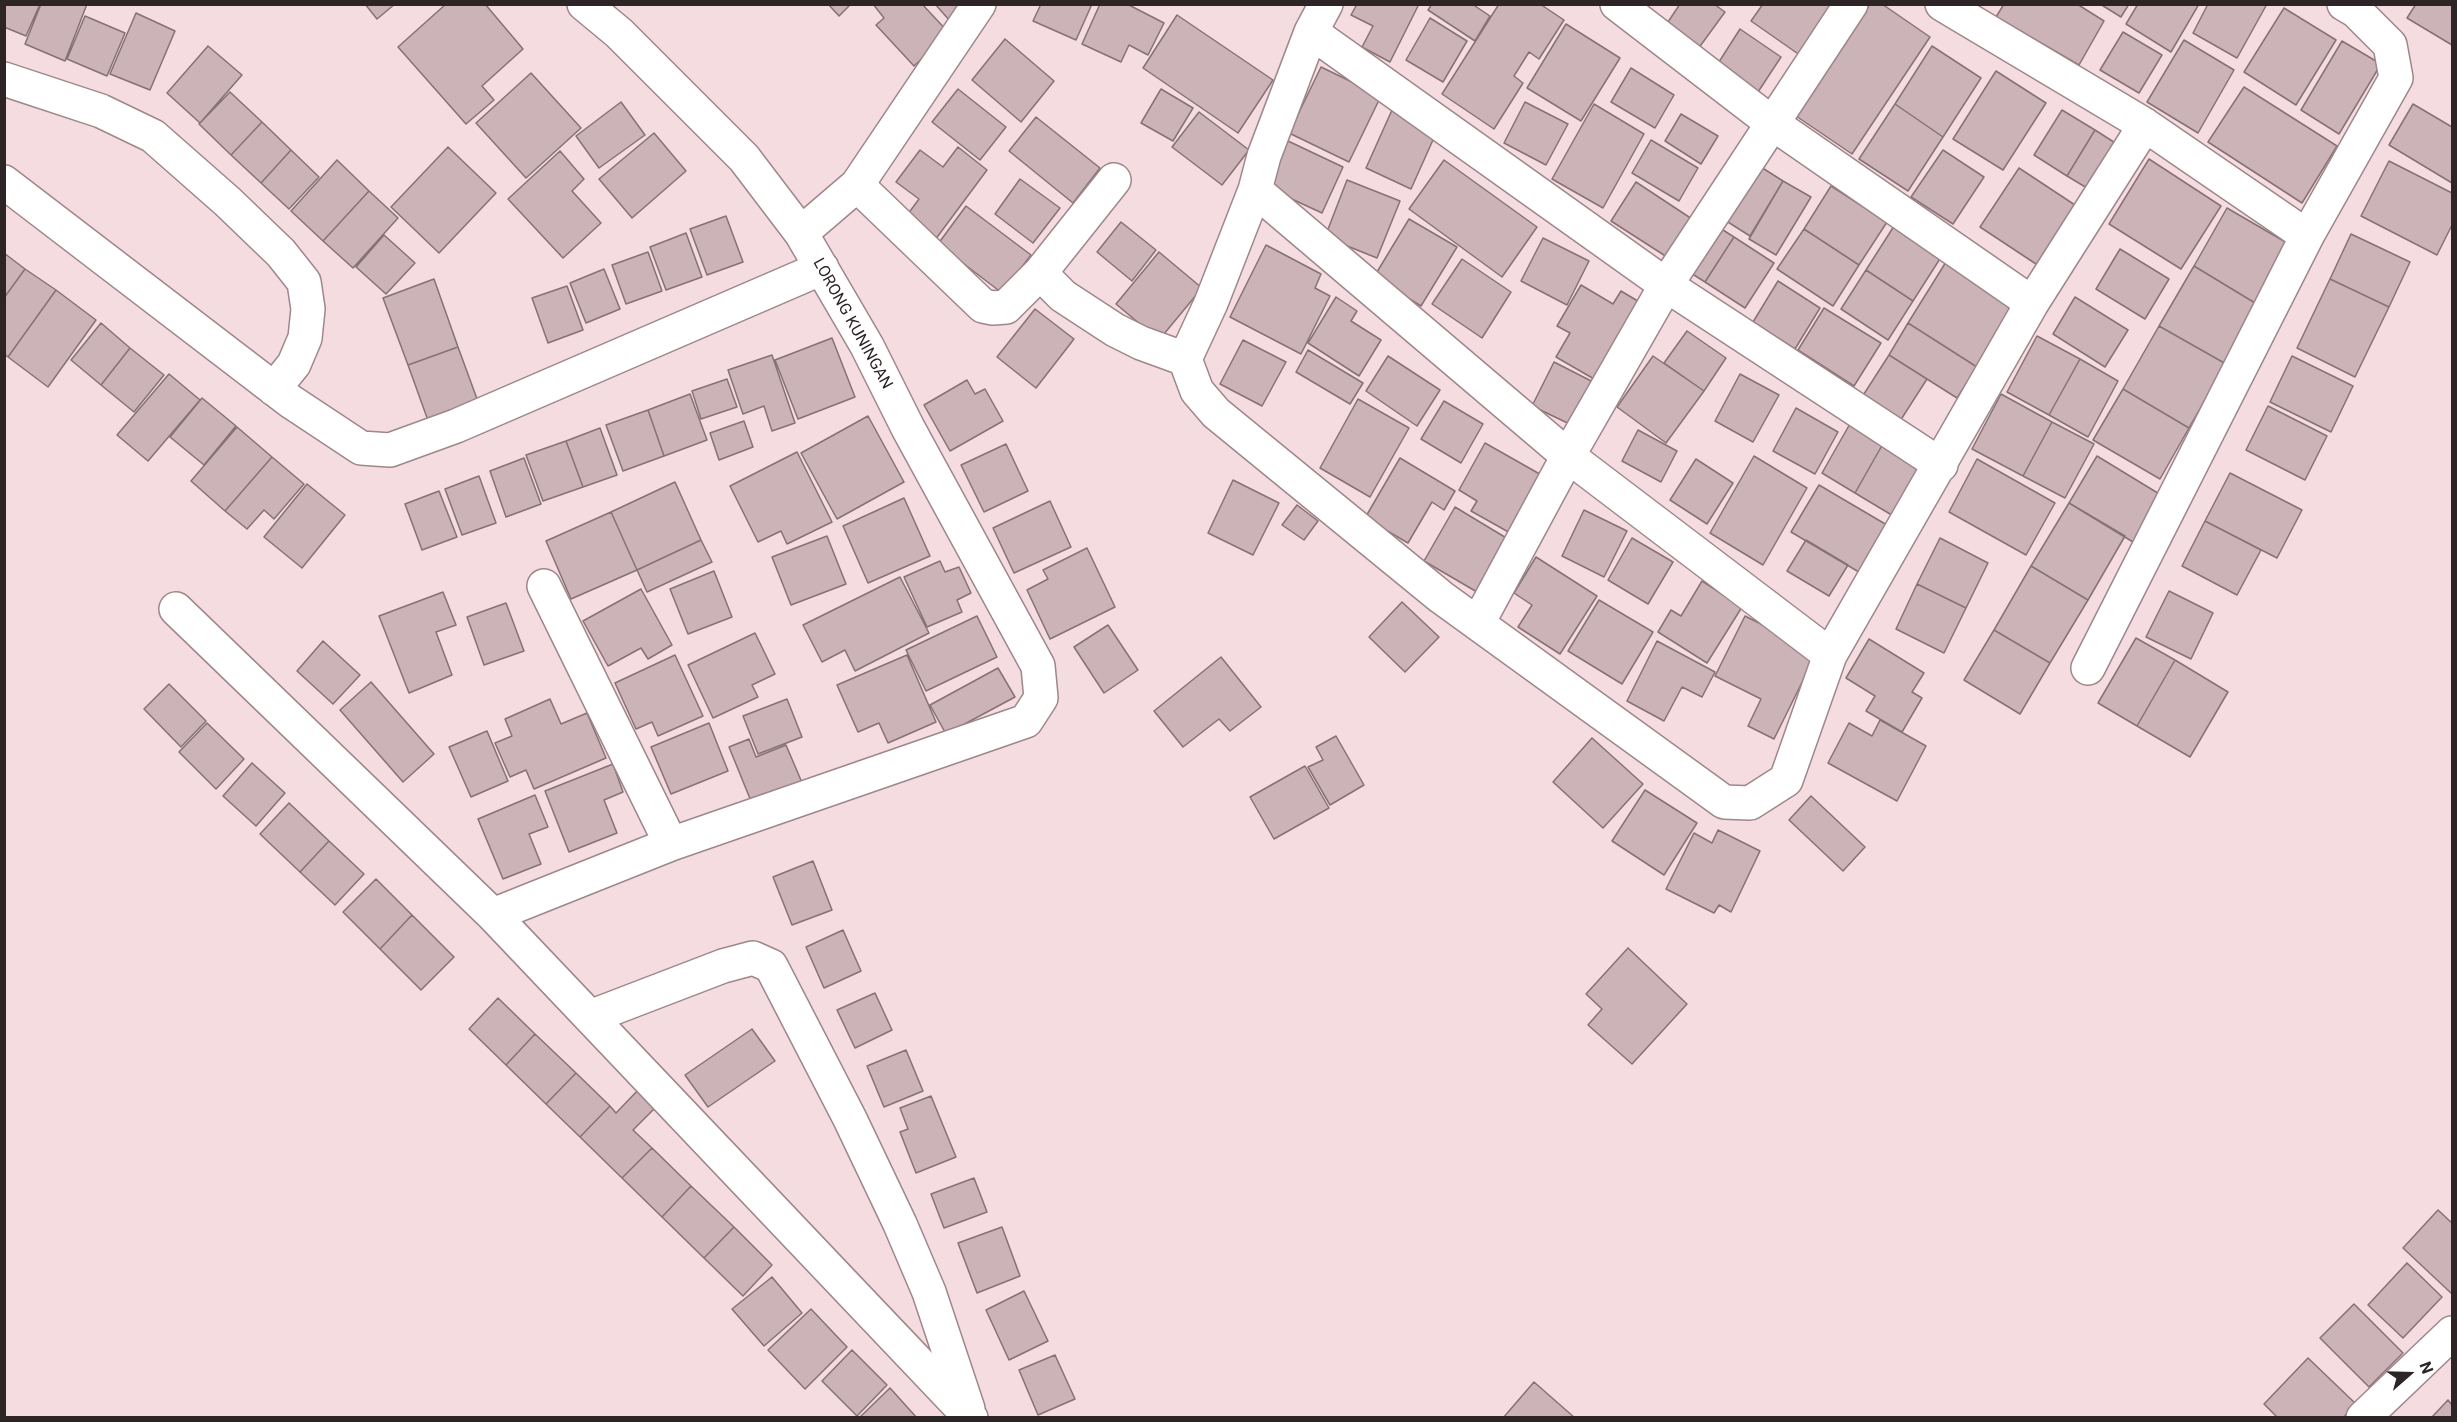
<!DOCTYPE html>
<style>
body{margin:0}
#map{position:relative;width:2457px;height:1422px;overflow:hidden;background:#f5dce1;font-family:Roboto,sans-serif}
canvas{display:block}
.frame{position:absolute;inset:0;border:6px solid #2d2426;pointer-events:none}
.north{position:absolute;left:2379px;top:1344px;width:60px;height:60px;-webkit-text-stroke:4px #fff;paint-order:stroke;rotate:70deg;font-size:16px;font-weight:700;line-height:24px;text-align:center;color:#2d2426}
.north::after{content:'';display:block;margin:auto;width:21px;height:27px;background:#2d2426;clip-path:polygon(50% 0,100% 100%,50% 72%,0 100%)}
</style>
<div id="map">
<canvas width="2457" height="1422"></canvas>
<div class="frame"></div>
<div class="north">N</div>
</div>
<script>
const context = document.querySelector('canvas').getContext('2d');
context.lineJoin = 'round';
function fill(path, color) {
  context.fillStyle = color;
  context.fill(path, 'evenodd');
}
function poly(rows) {
  const path = new Path2D();
  for (const r of rows) {
    path.moveTo(r[0], r[1]);
    for (let i = 2; i < r.length; i += 2) path.lineTo(r[i], r[i + 1]);
  }
  return path;
}
function trace(path, color, width, dash) {
  context.strokeStyle = color;
  context.lineWidth = width;
  context.lineCap = dash ? 'butt' : 'round';
  context.setLineDash(dash || []);
  context.stroke(path);
}
function label(font, color, halo, rows, align = 'center') {
  context.font = font + ' Roboto,sans-serif';
  context.lineWidth = 6;
  context.setLineDash([]);
  context.textBaseline = 'middle';
  context.strokeStyle = halo;
  context.fillStyle = color;
  for (const [text, x, y, turn = 0] of rows) {
    context.save();
    context.translate(x, y);
    context.rotate((+turn || 0) * Math.PI / 180);
    context.textAlign = isNaN(turn) ? turn : align;
    if (halo) context.strokeText(text, 0, 0);
    context.fillText(text, 0, 0);
    context.restore();
  }
}
const building = poly([
 [4,4,40,4,26,36,4,27,4,4],
 [41,4,87,4,65,61,25,44,41,4],
 [365,4,395,4,377,19,365,4],
 [446,4,485,4,523,49,482,86,494,100,466,124,398,47,446,4],
 [828,4,851,4,839,16,828,4],
 [873,4,922,4,949,33,914,66,876,25,884,18,873,4],
 [935,4,966,4,950,21,935,4],
 [1041,4,1092,4,1076,40,1033,21,1041,4],
 [1100,4,1127,4,1164,23,1148,55,1129,45,1121,62,1082,44,1100,4],
 [1357,4,1419,4,1390,62,1362,47,1373,26,1351,15,1357,4],
 [1432,4,1472,4,1490,16,1475,41,1428,10,1432,4],
 [1499,4,1540,4,1564,20,1539,59,1529,52,1514,76,1523,83,1494,129,1442,94,1499,4],
 [1680,4,1714,4,1725,12,1698,49,1666,25,1680,4],
 [1763,4,1841,4,1804,58,1751,21,1763,4],
 [1870,4,1882,4,1930,37,1852,154,1796,116,1870,4],
 [2004,4,2077,4,2104,21,2079,65,1996,17,2004,4],
 [2100,4,2129,4,2121,17,2100,4],
 [2138,4,2199,4,2171,52,2126,24,2138,4],
 [2208,4,2267,4,2237,58,2193,33,2208,4],
 [2416,4,2452,4,2452,45,2407,18,2416,4],
 [2284,8,2336,40,2296,105,2244,72,2284,8],
 [136,13,175,31,150,90,110,74,136,13],
 [1177,15,1273,80,1238,133,1143,68,1177,15],
 [85,16,125,33,107,76,67,59,85,16],
 [1430,18,1467,41,1443,82,1406,60,1430,18],
 [1566,24,1620,58,1581,121,1527,88,1566,24],
 [1740,29,1781,57,1758,92,1717,65,1740,29],
 [2123,32,2162,55,2139,93,2100,70,2123,32],
 [1005,39,1054,81,1021,122,972,80,1005,39],
 [2184,40,2234,70,2198,133,2147,102,2184,40],
 [2342,41,2381,64,2339,134,2301,110,2342,41],
 [208,46,242,75,200,123,167,93,208,46],
 [1932,46,1981,78,1943,137,1895,104,1932,46],
 [1321,67,1381,96,1349,162,1289,133,1321,67],
 [1631,68,1674,95,1655,128,1611,102,1631,68],
 [1996,71,2046,103,2003,170,1953,139,1996,71],
 [531,73,581,128,526,178,476,123,531,73],
 [2244,87,2337,146,2302,203,2208,142,2244,87],
 [958,89,1006,127,980,160,932,122,958,89],
 [1161,89,1193,108,1173,141,1141,123,1161,89],
 [230,92,262,122,231,155,199,124,230,92],
 [621,102,645,135,599,168,576,136,621,102],
 [1525,102,1568,124,1546,165,1504,143,1525,102],
 [1594,104,1644,134,1603,208,1552,179,1594,104],
 [1895,104,1943,137,1908,191,1859,159,1895,104],
 [2413,104,2452,127,2452,183,2389,145,2413,104],
 [1392,110,1437,131,1411,189,1366,168,1392,110],
 [2062,110,2095,130,2067,176,2034,155,2062,110],
 [1199,112,1249,150,1222,185,1172,147,1199,112],
 [1681,114,1718,136,1701,164,1665,141,1681,114],
 [1036,117,1100,168,1073,203,1009,151,1036,117],
 [262,122,291,150,261,183,231,155,262,122],
 [2095,130,2120,146,2092,191,2067,176,2095,130],
 [654,133,686,171,632,218,599,179,654,133],
 [1651,140,1698,168,1679,201,1632,173,1651,140],
 [1288,141,1343,167,1322,213,1266,187,1288,141],
 [448,147,496,193,439,253,391,207,448,147],
 [958,147,987,170,935,240,905,218,919,199,896,182,920,150,943,167,958,147],
 [291,150,319,177,289,209,261,183,291,150],
 [1943,150,1984,177,1953,224,1911,197,1943,150],
 [560,151,584,179,572,191,601,223,563,258,508,199,560,151],
 [2149,159,2221,206,2181,269,2109,224,2149,159],
 [337,160,369,191,323,241,291,211,337,160],
 [1444,160,1537,227,1502,277,1409,209,1444,160],
 [2389,161,2452,193,2452,225,2437,255,2361,216,2389,161],
 [1753,162,1783,181,1750,236,1720,217,1753,162],
 [2019,168,2078,207,2039,266,1980,227,2019,168],
 [1020,179,1060,208,1033,243,995,214,1020,179],
 [1347,180,1400,201,1377,258,1325,237,1347,180],
 [1783,181,1811,197,1776,255,1749,239,1783,181],
 [1636,182,1692,219,1667,257,1611,221,1636,182],
 [1831,186,1887,222,1859,265,1804,229,1831,186],
 [369,191,398,218,353,268,323,241,369,191],
 [966,206,1031,255,1002,293,938,244,966,206],
 [2227,208,2294,247,2260,306,2194,266,2227,208],
 [726,216,743,262,707,275,690,229,726,216],
 [1409,219,1457,247,1421,306,1374,277,1409,219],
 [1121,222,1156,250,1132,281,1097,252,1121,222],
 [1712,223,1734,237,1705,282,1683,268,1712,223],
 [1896,223,1943,254,1913,301,1866,270,1896,223],
 [1804,229,1859,265,1833,306,1777,269,1804,229],
 [686,233,702,277,666,290,650,247,686,233],
 [2351,234,2410,262,2389,307,2330,279,2351,234],
 [384,235,415,263,386,294,356,267,384,235],
 [1734,237,1774,263,1745,308,1705,282,1734,237],
 [1543,238,1589,261,1567,305,1521,281,1543,238],
 [1266,245,1321,274,1315,288,1330,296,1301,354,1230,317,1266,245],
 [2120,249,2169,279,2145,319,2096,289,2120,249],
 [648,252,662,291,626,304,612,265,648,252],
 [1159,252,1202,288,1159,340,1116,304,1159,252],
 [4,253,25,269,4,298,4,253],
 [1462,259,1511,292,1482,338,1432,304,1462,259],
 [1946,262,2015,306,1977,367,1908,323,1946,262],
 [2194,266,2260,306,2226,364,2159,326,2194,266],
 [25,269,56,290,8,357,4,354,4,298,25,269],
 [604,269,620,309,586,323,570,283,604,269],
 [1866,270,1913,301,1888,340,1841,309,1866,270],
 [434,279,458,347,408,365,383,298,434,279],
 [2330,279,2389,307,2355,377,2297,348,2330,279],
 [1778,281,1820,308,1795,349,1753,322,1778,281],
 [1581,285,1613,304,1621,291,1646,306,1601,383,1556,357,1570,333,1557,326,1581,285],
 [567,286,583,330,548,343,532,298,567,286],
 [56,290,96,320,48,387,8,357,56,290],
 [1336,297,1357,311,1351,321,1381,340,1359,376,1308,343,1336,297],
 [2075,297,2128,330,2105,367,2053,334,2075,297],
 [1824,308,1881,343,1854,386,1798,350,1824,308],
 [1035,309,1074,339,1036,388,997,357,1035,309],
 [101,323,130,348,101,385,71,360,101,323],
 [1908,323,1977,367,1957,398,1889,355,1908,323],
 [2159,326,2226,364,2189,428,2123,389,2159,326],
 [1687,331,1726,358,1704,391,1664,363,1687,331],
 [2037,336,2080,359,2049,415,2007,392,2037,336],
 [832,338,855,397,798,419,775,360,832,338],
 [1243,340,1286,362,1262,406,1220,384,1243,340],
 [458,347,480,407,430,426,408,365,458,347],
 [130,348,164,375,134,412,101,385,130,348],
 [1308,350,1363,383,1350,404,1296,372,1308,350],
 [772,355,795,423,772,431,764,406,743,414,728,370,772,355],
 [1889,355,1927,379,1900,421,1862,397,1889,355],
 [1388,356,1440,390,1417,426,1366,391,1388,356],
 [1653,356,1704,391,1666,443,1617,407,1653,356],
 [2292,356,2353,386,2331,432,2270,402,2292,356],
 [2080,359,2118,381,2088,437,2049,415,2080,359],
 [1554,362,1601,386,1580,429,1532,406,1554,362],
 [169,374,200,400,148,461,117,435,169,374],
 [1740,374,1779,395,1753,442,1715,421,1740,374],
 [727,379,737,407,701,419,692,391,727,379],
 [967,380,975,394,985,389,1003,421,950,451,924,405,967,380],
 [2123,389,2189,428,2160,479,2093,440,2123,389],
 [690,394,707,440,664,456,648,410,690,394],
 [2001,394,2052,422,2023,476,1972,449,2001,394],
 [202,398,236,426,204,465,170,437,202,398],
 [1358,399,1409,428,1370,497,1320,468,1358,399],
 [1444,401,1483,424,1461,463,1421,439,1444,401],
 [2268,406,2327,436,2305,480,2246,450,2268,406],
 [1796,408,1838,432,1815,474,1773,451,1796,408],
 [648,410,664,456,623,471,606,425,648,410],
 [868,416,904,482,837,519,801,453,868,416],
 [744,421,753,447,719,460,710,433,744,421],
 [1851,422,1884,442,1855,493,1822,473,1851,422],
 [2052,422,2094,444,2065,498,2023,476,2052,422],
 [237,427,272,457,225,511,191,481,237,427],
 [600,428,617,475,583,487,566,441,600,428],
 [1638,430,1677,451,1661,482,1622,461,1638,430],
 [566,441,583,487,543,501,526,455,566,441],
 [1884,442,1924,466,1895,517,1855,493,1884,442],
 [1485,443,1545,477,1512,534,1471,511,1477,501,1459,490,1485,443],
 [1006,444,1028,491,984,512,961,465,1006,444],
 [797,452,832,522,787,544,781,531,758,542,730,486,797,452],
 [1754,456,1807,488,1763,565,1710,533,1754,456],
 [2097,456,2161,495,2133,542,2069,503,2097,456],
 [272,457,304,484,274,519,264,510,247,529,225,511,272,457],
 [524,458,541,504,506,517,490,471,524,458],
 [1400,458,1455,491,1444,510,1432,502,1408,543,1365,518,1400,458],
 [1696,459,1733,483,1707,524,1670,500,1696,459],
 [1977,459,2055,503,2026,555,1949,512,1977,459],
 [2230,473,2302,510,2277,558,2205,521,2230,473],
 [479,476,496,523,462,535,445,489,479,476],
 [1233,480,1279,503,1253,555,1208,533,1233,480],
 [675,482,701,540,637,570,611,512,675,482],
 [307,484,345,515,302,568,264,537,307,484],
 [1819,485,1892,528,1864,575,1791,532,1819,485],
 [439,491,457,537,422,550,405,504,439,491],
 [904,498,930,556,868,583,843,526,904,498],
 [1050,501,1071,547,1014,573,993,528,1050,501],
 [2069,503,2125,536,2088,600,2031,566,2069,503],
 [1297,505,1318,521,1304,540,1282,525,1297,505],
 [1455,507,1508,539,1477,592,1424,561,1455,507],
 [1584,510,1627,531,1604,577,1562,556,1584,510],
 [611,512,637,570,571,599,546,541,611,512],
 [2205,521,2261,550,2237,595,2182,566,2205,521],
 [827,536,846,584,791,605,772,557,827,536],
 [1632,538,1673,562,1648,604,1608,580,1632,538],
 [1940,538,1988,563,1966,608,1917,584,1940,538],
 [701,540,712,562,647,592,637,570,701,540],
 [1806,540,1848,565,1829,596,1787,571,1806,540],
 [1087,548,1115,607,1050,639,1027,590,1048,579,1043,570,1087,548],
 [1536,557,1597,596,1560,654,1518,627,1532,605,1514,593,1536,557],
 [940,561,945,572,959,567,971,593,957,600,962,612,927,627,904,577,940,561],
 [2031,566,2088,600,2050,663,1994,630,2031,566],
 [714,571,732,617,688,634,670,589,714,571],
 [900,577,929,633,855,671,845,650,822,662,803,625,900,577],
 [1702,581,1742,607,1707,663,1658,632,1671,610,1681,616,1702,581],
 [1917,584,1966,608,1944,653,1896,629,1917,584],
 [641,589,672,645,648,659,641,648,608,666,583,621,641,589],
 [2169,591,2213,613,2191,659,2146,637,2169,591],
 [443,592,456,625,436,632,452,675,409,693,379,616,443,592],
 [1599,600,1653,632,1622,684,1568,651,1599,600],
 [1402,602,1439,637,1405,672,1369,637,1402,602],
 [506,603,524,651,484,665,467,617,506,603],
 [977,616,997,657,926,691,906,650,977,616],
 [1745,616,1817,652,1774,739,1748,726,1761,699,1715,676,1745,616],
 [1108,625,1138,670,1104,693,1074,647,1108,625],
 [1994,630,2050,663,2020,714,1964,680,1994,630],
 [755,633,775,674,752,685,758,697,713,718,688,665,755,633],
 [2136,638,2175,660,2137,726,2098,703,2136,638],
 [1869,639,1924,673,1912,692,1922,698,1902,732,1866,711,1875,696,1846,678,1869,639],
 [323,641,360,675,333,704,297,671,323,641],
 [1657,641,1715,672,1702,697,1682,687,1664,721,1627,701,1657,641],
 [675,655,703,716,658,736,652,722,636,729,615,683,675,655],
 [907,655,936,722,888,743,879,723,858,732,837,685,907,655],
 [1221,657,1261,707,1230,731,1219,719,1183,747,1154,711,1221,657],
 [2175,660,2228,692,2190,757,2137,726,2175,660],
 [998,668,1015,697,946,734,930,705,998,668],
 [371,682,434,754,403,782,340,710,371,682],
 [169,684,206,721,181,747,144,709,169,684],
 [550,699,561,724,587,713,606,758,534,789,526,770,510,777,495,743,512,736,505,719,550,699],
 [787,699,802,737,758,754,743,716,787,699],
 [1880,720,1926,746,1897,801,1828,763,1849,723,1872,736,1880,720],
 [207,723,244,759,216,789,179,752,207,723],
 [709,723,728,771,671,794,651,747,709,723],
 [487,731,508,781,471,797,449,747,487,731],
 [1336,736,1364,785,1330,805,1308,767,1323,760,1316,747,1336,736],
 [1592,738,1643,784,1603,828,1553,782,1592,738],
 [749,739,756,757,786,745,803,785,753,806,729,747,749,739],
 [252,763,285,793,256,826,223,796,252,763],
 [613,764,623,792,604,800,617,833,569,852,545,791,613,764],
 [1305,766,1329,808,1274,839,1250,797,1305,766],
 [1645,790,1697,823,1664,875,1612,841,1645,790],
 [535,795,548,827,529,834,541,864,503,879,478,819,535,795],
 [1811,796,1865,847,1843,871,1789,820,1811,796],
 [289,803,329,841,300,872,260,834,289,803],
 [1718,830,1760,851,1731,912,1719,905,1714,913,1666,889,1694,833,1712,843,1718,830],
 [329,841,364,874,335,905,300,872,329,841],
 [813,861,832,910,792,925,773,877,813,861],
 [376,879,412,915,380,949,343,912,376,879],
 [412,915,454,957,421,990,380,949,412,915],
 [843,930,861,971,824,988,806,947,843,930],
 [1628,948,1687,1004,1632,1064,1588,1025,1602,1009,1586,994,1628,948],
 [875,993,892,1030,855,1048,837,1010,875,993],
 [498,998,535,1034,506,1065,469,1029,498,998],
 [752,1029,775,1061,708,1107,685,1075,752,1029],
 [535,1034,576,1073,546,1104,506,1065,535,1034],
 [906,1050,923,1091,884,1107,867,1066,906,1050],
 [576,1073,610,1106,580,1137,546,1104,576,1073],
 [641,1087,659,1104,633,1130,652,1148,622,1178,580,1137,610,1106,616,1113,641,1087],
 [931,1096,956,1157,916,1173,900,1132,908,1129,900,1108,931,1096],
 [652,1148,691,1186,662,1217,622,1178,652,1148],
 [974,1178,987,1212,944,1228,931,1194,974,1178],
 [691,1186,734,1227,704,1258,662,1217,691,1186],
 [2438,1210,2452,1223,2452,1294,2403,1248,2438,1210],
 [734,1227,772,1265,743,1296,704,1258,734,1227],
 [1002,1227,1020,1276,977,1293,958,1243,1002,1227],
 [2407,1263,2442,1297,2403,1338,2368,1305,2407,1263],
 [772,1277,802,1313,764,1346,732,1309,772,1277],
 [1024,1291,1048,1341,1009,1360,986,1310,1024,1291],
 [2354,1304,2403,1353,2369,1387,2320,1338,2354,1304],
 [811,1309,847,1347,805,1389,768,1350,811,1309],
 [852,1350,887,1385,857,1416,822,1381,852,1350],
 [1055,1355,1075,1399,1038,1415,1019,1370,1055,1355],
 [2308,1358,2356,1404,2343,1418,2278,1418,2264,1404,2308,1358],
 [1534,1382,1575,1418,1503,1418,1534,1382],
 [890,1388,917,1418,859,1418,890,1388],
 [2448,1400,2452,1405,2452,1418,2431,1418,2448,1400]
]);
fill(building, '#cbb3b8');
trace(building, '#877175', 1.5);
const minor = poly([
 [1326,4,1311,32,1264,156,1255,190,1211,303,1185,359,1197,391,1216,413,1441,597,1724,802,1750,803,1786,780,1830,655,2032,303,2145,125],
 [1617,4,1772,123,2032,303],
 [1942,4,2145,125,2307,236,2088,668],
 [1311,32,1666,285,1941,465],
 [4,79,101,111,153,136,228,202,281,253,304,282,308,309,305,338,294,364,274,389],
 [4,182,290,401,361,448,390,450,456,426,822,268],
 [857,185,983,306,993,308,1006,307,1040,273,1114,180],
 [1255,190,1568,456,1830,655],
 [801,233,857,185,979,4],
 [2307,236,2396,78,2390,45,2356,11,2344,4],
 [1040,273,1063,296,1115,330,1141,343,1185,359],
 [544,586,671,844],
 [176,609,493,915,671,844,1026,721,1041,698,1038,666,908,428,867,346,801,233,744,158,619,33,584,4],
 [1478,623,1568,456,1666,285,1851,4],
 [493,915,971,1418],
 [590,1017,723,966,753,958,771,966,850,1119,900,1224,929,1292,968,1409],
 [2363,1418,2452,1333]
]);
trace(minor, '#9e878b', 36);
trace(minor, '#fff', 33);
label('16px', '#2d2426', '#fff', [
 ["LORONG KUNINGAN",852,324,61]
]);
</script>
